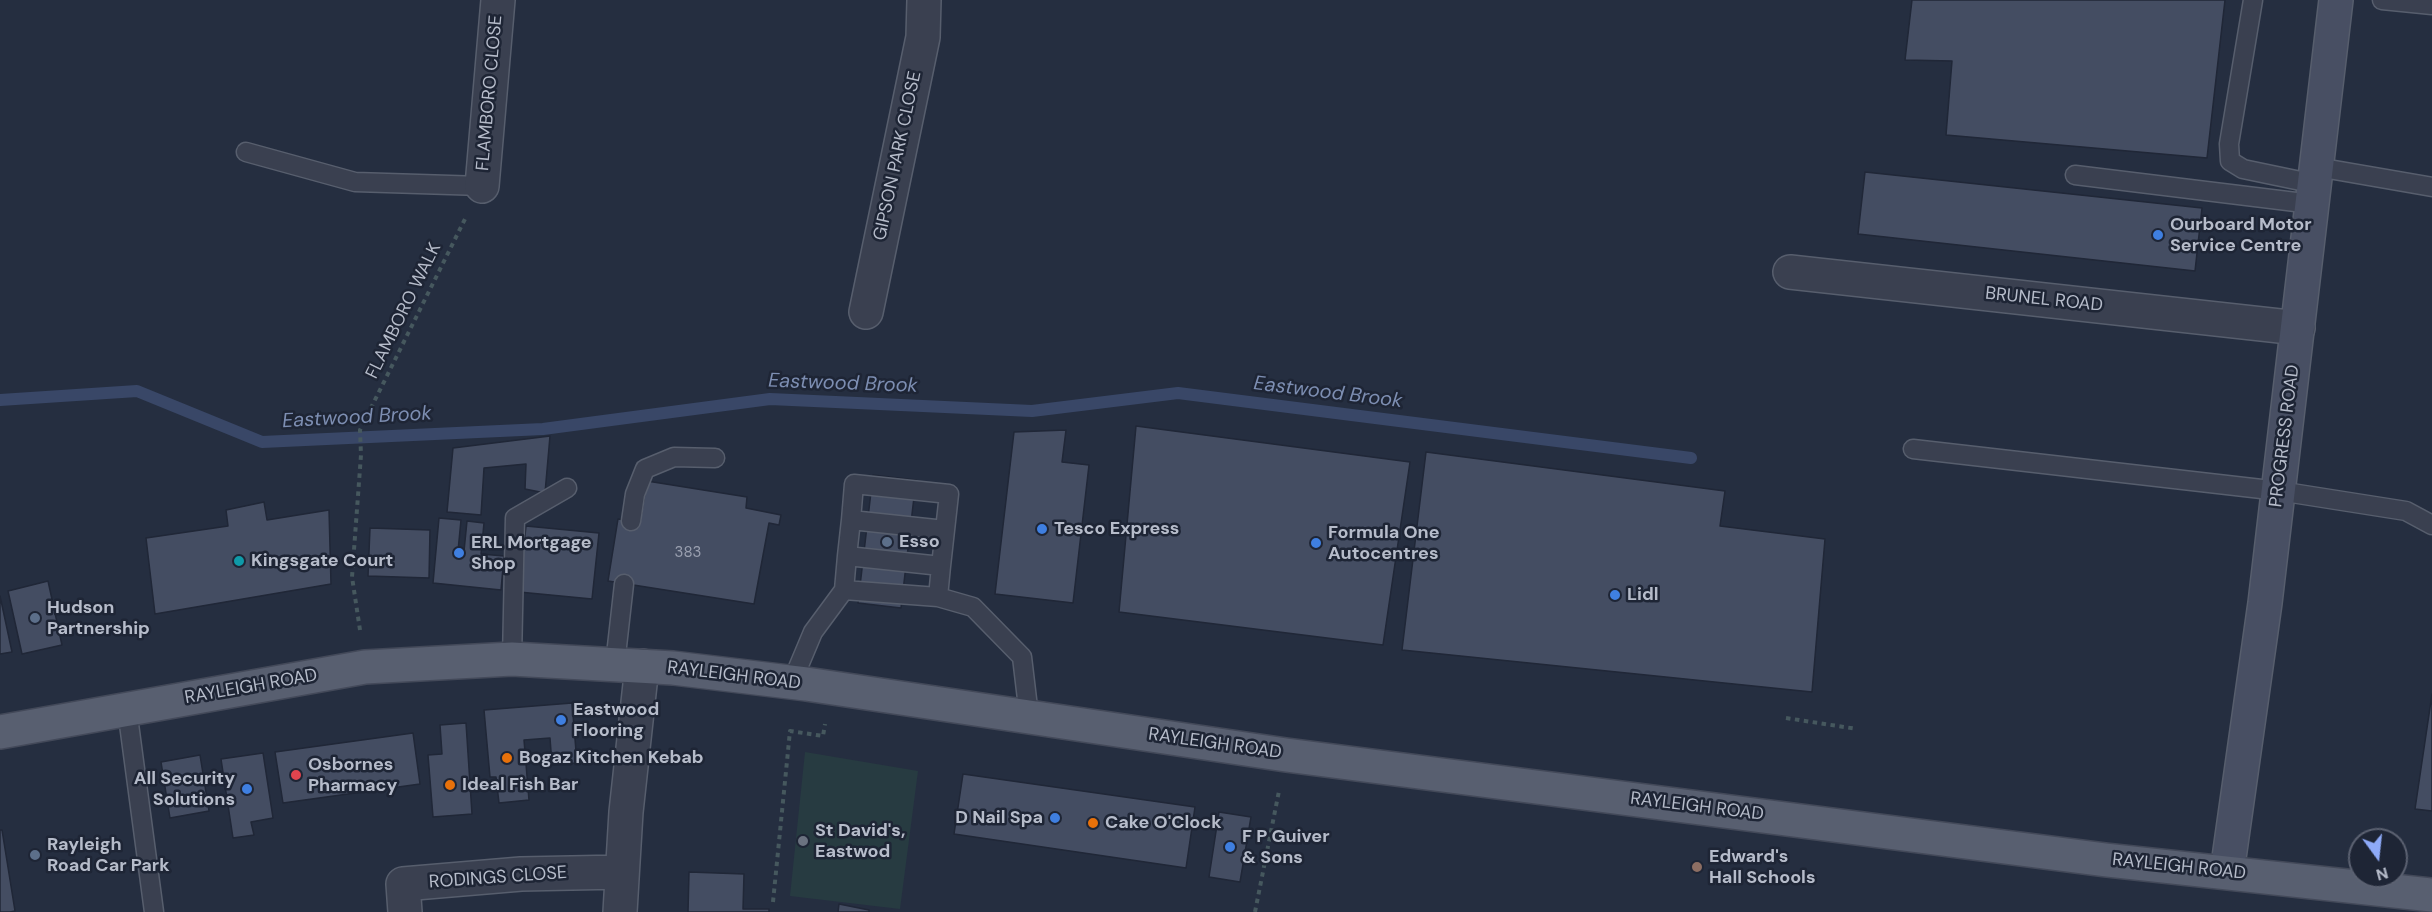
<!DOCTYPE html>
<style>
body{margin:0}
#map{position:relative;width:2432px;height:912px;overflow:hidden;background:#252e40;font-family:"DM Sans",sans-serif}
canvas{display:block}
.north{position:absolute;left:2348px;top:828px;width:60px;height:60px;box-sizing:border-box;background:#1e2535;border:2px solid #5b6171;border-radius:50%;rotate:165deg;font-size:16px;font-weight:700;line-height:24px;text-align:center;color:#b6bcca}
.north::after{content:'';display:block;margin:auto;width:21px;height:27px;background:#8eaaf8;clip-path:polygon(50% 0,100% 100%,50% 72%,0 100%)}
</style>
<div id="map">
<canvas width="2432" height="912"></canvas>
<div class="north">N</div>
</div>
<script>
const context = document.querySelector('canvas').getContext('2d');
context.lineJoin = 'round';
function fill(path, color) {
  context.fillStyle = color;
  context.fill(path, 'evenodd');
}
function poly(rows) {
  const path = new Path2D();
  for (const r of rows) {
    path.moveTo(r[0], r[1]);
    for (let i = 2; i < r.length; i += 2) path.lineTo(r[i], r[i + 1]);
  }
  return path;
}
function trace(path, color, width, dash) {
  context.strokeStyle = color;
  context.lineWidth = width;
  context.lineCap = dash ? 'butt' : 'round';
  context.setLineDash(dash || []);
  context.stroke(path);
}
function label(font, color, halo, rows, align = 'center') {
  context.font = font + ' "DM Sans",sans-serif';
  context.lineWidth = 5;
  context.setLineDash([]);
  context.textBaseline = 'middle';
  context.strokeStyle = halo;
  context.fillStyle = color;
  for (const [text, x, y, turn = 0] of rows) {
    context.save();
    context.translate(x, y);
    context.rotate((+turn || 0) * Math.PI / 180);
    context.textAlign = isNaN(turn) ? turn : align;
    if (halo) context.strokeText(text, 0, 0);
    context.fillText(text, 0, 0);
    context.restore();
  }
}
fill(poly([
 [805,752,918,771,900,909,790,896]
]), '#273b41');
trace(poly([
 [0,400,137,391,262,442,543,429,770,399,1032,411,1178,393,1691,458]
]), '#394767', 12);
const building = poly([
 [1912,0,2225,0,2207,158,1946,135,1952,61,1905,60,1912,0],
 [1865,172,2202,208,2195,271,1858,234,1865,172],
 [1136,426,1410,462,1383,645,1119,612,1136,426],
 [1066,430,1062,462,1089,465,1073,603,995,594,1014,432,1066,430],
 [550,436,545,493,525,489,526,464,484,468,481,515,447,512,453,448,550,436],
 [1426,452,1725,491,1720,526,1825,539,1812,692,1402,650,1426,452],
 [873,475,916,480,901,608,858,603,873,475],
 [647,481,747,497,746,508,781,515,779,525,769,523,754,604,608,581,618,519,640,522,647,481],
 [264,502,267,520,329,510,331,584,155,614,146,538,228,526,226,510,264,502],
 [439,518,461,520,458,551,464,551,467,521,484,523,481,554,504,556,501,590,433,583,439,518],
 [526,526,599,533,592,599,519,592,526,526],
 [370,528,430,530,429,578,368,576,370,528],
 [48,581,62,645,22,654,8,591,48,581],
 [0,596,12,652,0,654,0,596],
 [2432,694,2432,811,2415,809,2432,694],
 [572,703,577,763,552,765,550,738,524,740,529,800,499,803,496,777,490,777,484,710,572,703],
 [466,723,472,814,433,817,428,755,442,754,440,725,466,723],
 [413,733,420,784,283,803,275,752,413,733],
 [263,753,273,818,251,822,254,835,233,838,221,759,263,753],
 [200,755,209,811,170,818,161,762,200,755],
 [963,774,1195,807,1186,868,954,834,963,774],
 [1219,812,1251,817,1240,882,1209,877,1219,812],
 [0,830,2,830,15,911,10,912,0,912,0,830],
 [689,872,744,874,743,909,769,909,769,912,688,912,689,872],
 [839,904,869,910,869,912,838,912,839,904]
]);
fill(building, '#444d62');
trace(building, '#202737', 1.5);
const lane = poly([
 [2253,0,2229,144,2230,161,2243,169,2315,184],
 [2382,0,2432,5],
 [246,152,355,182,482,186],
 [2317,167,2432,187],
 [2075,175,2312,204],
 [1913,449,2279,491,2406,511,2432,525],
 [851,520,854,484,949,494,945,530],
 [631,521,635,494,645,469,674,457,715,458],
 [847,556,851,520,945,530,941,566],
 [844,590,847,556,941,566,938,597],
 [512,659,515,518,567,488],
 [615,664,624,584],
 [792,682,813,632,844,590,938,597,973,607,1022,657,1029,716],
 [127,709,154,912]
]);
const street = poly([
 [482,186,498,0],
 [1790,272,2298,328],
 [866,312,923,37,924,0],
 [405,912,403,884,521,874,622,872],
 [620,912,626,812,642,666]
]);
const secondary = poly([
 [2227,872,2265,603,2336,0]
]);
const primary = poly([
 [0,732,365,667,512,659,673,668,806,684,1286,755,2106,860,2432,895]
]);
trace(lane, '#575e6d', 21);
trace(street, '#575e6d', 36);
trace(secondary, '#575e6d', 36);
trace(primary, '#434959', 36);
trace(poly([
 [360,630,352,577,361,455,360,430,465,219],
 [1786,718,1857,729],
 [773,902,790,731,823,736,825,724],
 [1255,912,1279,791]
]), '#46585e', 4, [4.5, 4.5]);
trace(lane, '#3a4050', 18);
trace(street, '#3a4050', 33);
trace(secondary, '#484f63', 33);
trace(primary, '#585f70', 33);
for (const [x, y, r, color] of [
 [2158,235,6,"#3f7fe0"],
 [1042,529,6,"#3f7fe0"],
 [887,542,6,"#5c6f8a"],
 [1316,543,6,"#3f7fe0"],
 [459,553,6,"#3f7fe0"],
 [239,561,6,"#0f9aa8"],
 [1615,595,6,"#3f7fe0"],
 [35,618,6,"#5c6f8a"],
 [561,720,6,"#3f7fe0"],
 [507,758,6,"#e8710a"],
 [296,775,6,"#e0444e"],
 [450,785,6,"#e8710a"],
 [247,789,6,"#3f7fe0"],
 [1055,818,6,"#3f7fe0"],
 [1093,823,6,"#e8710a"],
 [803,841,6,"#6b7280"],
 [1230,847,6,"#3f7fe0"],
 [35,855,6,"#5c6f8a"],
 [1697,867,6,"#8d6e63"]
]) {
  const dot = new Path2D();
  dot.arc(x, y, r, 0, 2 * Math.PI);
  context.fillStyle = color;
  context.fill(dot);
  trace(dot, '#1e2535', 2);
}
label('15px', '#9aa0b0', null, [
 ["383",688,553]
]);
label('18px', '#b6bcca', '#1e2535', [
 ["FLAMBORO CLOSE",490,93,-85],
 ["GIPSON PARK CLOSE",898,156,-78],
 ["BRUNEL ROAD",2044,300,6],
 ["FLAMBORO WALK",404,311,-64],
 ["PROGRESS ROAD",2285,436,-83],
 ["RAYLEIGH ROAD",734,676,7],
 ["RAYLEIGH ROAD",251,687,-10],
 ["RAYLEIGH ROAD",1215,744,8],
 ["RAYLEIGH ROAD",1697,807,7],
 ["RAYLEIGH ROAD",2179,867,6],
 ["RODINGS CLOSE",498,878,-4]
]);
label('bold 18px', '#b6bcca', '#1e2535', [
 ["Ourboard Motor",2170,225],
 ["Service Centre",2170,246],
 ["Tesco Express",1054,529],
 ["Formula One",1328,533],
 ["Autocentres",1328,554],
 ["Esso",899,542],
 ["ERL Mortgage",471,543],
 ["Shop",471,564],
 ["Kingsgate Court",251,561],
 ["Lidl",1627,595],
 ["Hudson",47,608],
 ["Partnership",47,629],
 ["Eastwood",573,710],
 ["Flooring",573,731],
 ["Bogaz Kitchen Kebab",519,758],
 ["Osbornes",308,765],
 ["Pharmacy",308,786],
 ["All Security",235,779,"right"],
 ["Solutions",235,800,"right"],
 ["Ideal Fish Bar",462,785],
 ["D Nail Spa",1043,818,"right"],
 ["Cake O'Clock",1105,823],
 ["St David's,",815,831],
 ["Eastwod",815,852],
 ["F P Guiver",1242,837],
 ["& Sons",1242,858],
 ["Rayleigh",47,845],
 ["Road Car Park",47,866],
 ["Edward's",1709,857],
 ["Hall Schools",1709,878]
], 'left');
label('italic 20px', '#7d8eb2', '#1e2535', [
 ["Eastwood Brook",843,384,2],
 ["Eastwood Brook",1328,393,7],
 ["Eastwood Brook",357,418,-3]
]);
</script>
